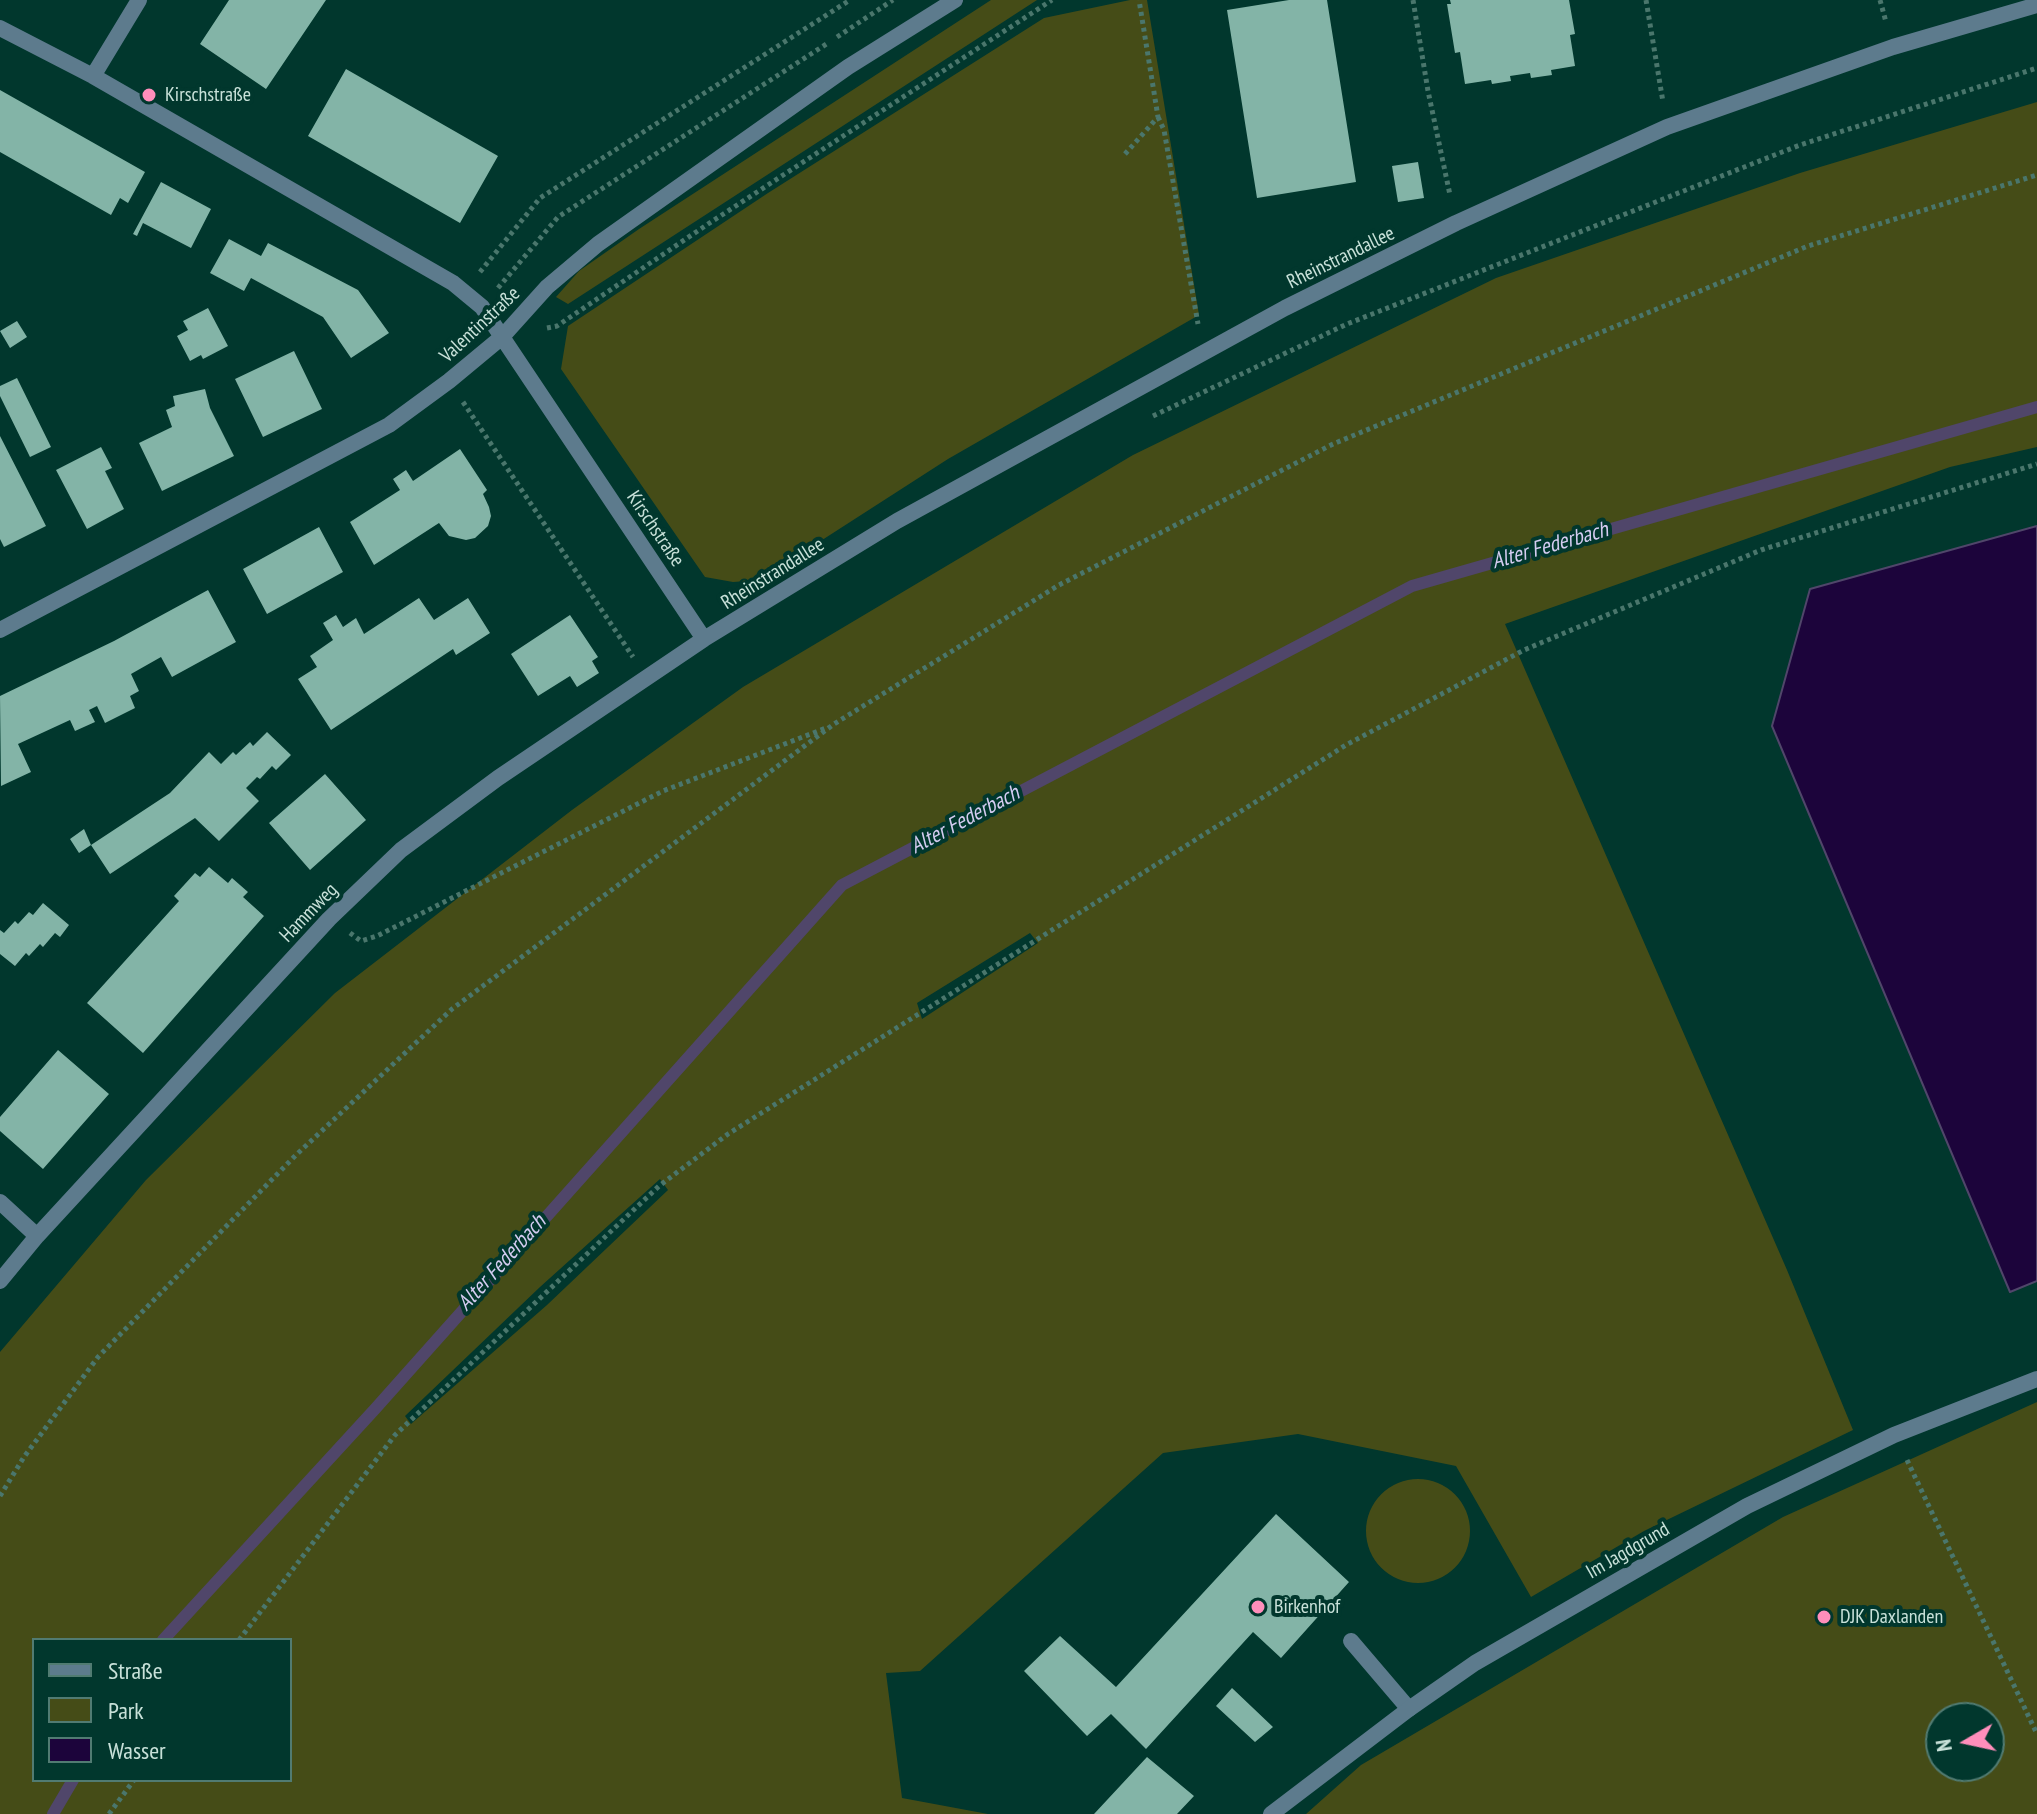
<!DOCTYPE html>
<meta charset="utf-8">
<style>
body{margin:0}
#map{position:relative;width:2037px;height:1814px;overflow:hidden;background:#01372d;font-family:"PT Sans Narrow",sans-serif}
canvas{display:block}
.legend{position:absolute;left:32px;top:1638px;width:260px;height:144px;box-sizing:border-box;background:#01372d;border:2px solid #517b72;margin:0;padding:10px 14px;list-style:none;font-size:24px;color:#c8e1d9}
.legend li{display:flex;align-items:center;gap:16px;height:40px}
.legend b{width:40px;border:2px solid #517b72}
.north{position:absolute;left:1925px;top:1702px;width:80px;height:80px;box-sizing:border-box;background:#01372d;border:2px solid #517b72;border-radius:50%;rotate:261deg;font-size:22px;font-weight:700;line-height:32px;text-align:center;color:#c8e1d9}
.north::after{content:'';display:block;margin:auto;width:28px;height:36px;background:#ff8ebb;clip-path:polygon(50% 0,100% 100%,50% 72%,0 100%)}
</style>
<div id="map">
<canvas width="2037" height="1814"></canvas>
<ul class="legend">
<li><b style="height:10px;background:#5d7b8d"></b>Straße</li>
<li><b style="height:22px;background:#454c17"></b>Park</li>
<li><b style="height:22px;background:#1c043b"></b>Wasser</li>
</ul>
<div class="north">N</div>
</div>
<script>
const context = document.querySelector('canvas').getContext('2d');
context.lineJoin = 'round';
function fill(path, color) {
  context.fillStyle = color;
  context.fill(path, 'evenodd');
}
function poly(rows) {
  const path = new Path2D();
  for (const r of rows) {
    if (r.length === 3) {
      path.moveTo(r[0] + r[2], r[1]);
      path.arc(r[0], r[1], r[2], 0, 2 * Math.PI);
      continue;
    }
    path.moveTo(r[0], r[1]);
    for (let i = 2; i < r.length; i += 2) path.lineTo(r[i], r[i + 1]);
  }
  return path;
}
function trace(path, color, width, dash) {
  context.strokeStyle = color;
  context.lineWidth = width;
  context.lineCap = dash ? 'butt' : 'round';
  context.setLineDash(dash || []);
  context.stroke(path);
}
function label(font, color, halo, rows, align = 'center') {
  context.font = font + ' "PT Sans Narrow",sans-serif';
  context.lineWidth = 8;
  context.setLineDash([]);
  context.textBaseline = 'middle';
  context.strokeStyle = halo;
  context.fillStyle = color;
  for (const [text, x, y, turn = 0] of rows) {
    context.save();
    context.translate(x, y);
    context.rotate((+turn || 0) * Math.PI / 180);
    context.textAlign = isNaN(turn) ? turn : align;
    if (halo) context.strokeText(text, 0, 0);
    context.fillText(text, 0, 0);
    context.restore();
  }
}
fill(poly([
 [991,0,1037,0,568,304,556,297,579,271,639,229],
 [1130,0,1147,0,1199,315,948,459,760,580,733,582,705,577,561,369,568,326,768,193,1044,18],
 [2037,102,2037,447,1950,467,1505,624,1787,1270,1853,1430,1644,1531,1531,1597,1456,1466,1298,1434,1163,1453,920,1671,886,1673,902,1798,988,1814,0,1814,0,1352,146,1180,335,993,572,810,743,687,1133,455,1496,278,1800,173],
 [1030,933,1038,943,922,1019,917,1003],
 [660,1179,668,1190,547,1305,411,1424,405,1416,540,1287],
 [34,1640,290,1640,290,1780,34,1780],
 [2037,1402,2037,1814,1306,1814,1361,1765,1783,1517],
 [1941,1718,1989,1718,1989,1766,1941,1766],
 [1418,1531,52]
]), '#454c17');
const water = poly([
 [2037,526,2037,1281,2010,1292,1772,726,1810,589,2037,526]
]);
fill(water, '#1c043b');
trace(water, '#50466a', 2);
trace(poly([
 [163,1640,375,1409,842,885,1412,586,2037,407],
 [53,1814,73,1780]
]), '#50466a', 12);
fill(poly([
 [229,0,326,0,266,89,200,44],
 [1289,0,1327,0,1356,182,1257,198,1227,10],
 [1450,0,1569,0,1575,34,1570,35,1575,66,1551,70,1552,75,1531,78,1530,73,1510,76,1511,81,1492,84,1491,80,1465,84,1460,52,1455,53,1447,4,1451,4],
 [346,69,498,156,460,223,308,136],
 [0,90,145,172,128,203,120,198,111,215,0,152],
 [1418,162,1424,198,1398,202,1392,166],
 [161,182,211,209,191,248,143,223,137,236,133,234],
 [229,239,261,256,268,243,358,290,389,333,351,358,323,317,251,278,244,291,210,273],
 [208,308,228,346,203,359,201,355,190,361,177,336,188,330,183,321],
 [17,321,27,337,10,348,0,331],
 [294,351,322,409,263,437,235,379],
 [17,378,51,447,30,457,0,396,0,386],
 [205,389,210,408,234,456,162,491,139,443,172,427,166,410,175,406,173,396],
 [0,436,46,526,4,547,0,539],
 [101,447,112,468,105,471,124,509,87,529,56,470],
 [460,449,487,490,483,494,489,507,491,516,488,526,475,538,466,540,449,536,439,523,374,565,350,522,400,490,393,479,406,470,413,481],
 [319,527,343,572,267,614,243,569],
 [208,590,236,642,172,677,161,657,131,674,139,691,130,696,135,708,105,723,97,706,89,710,95,722,75,731,70,720,18,744,31,772,1,786,0,696,114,641],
 [419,598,434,620,468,598,490,633,456,655,453,649,331,730,298,679,317,667,310,656,333,640,323,623,336,615,343,627,356,618,364,634],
 [570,615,598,657,592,661,599,673,577,687,570,676,538,696,511,654],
 [267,732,291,755,276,770,272,766,260,779,257,777,246,788,259,801,219,841,195,818,110,874,91,845,170,793,209,752,221,764,233,752,236,755,250,742,253,746],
 [325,774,366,820,310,870,269,823],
 [84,829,91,845,79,853,70,839],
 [209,867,228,883,232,878,248,892,243,897,264,916,143,1053,87,1003,179,901,174,896,195,873,200,877],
 [43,903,69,925,60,937,55,933,43,947,40,944,29,956,26,953,15,966,0,954,0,930,4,933,15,921,18,924,29,912,33,915],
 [58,1050,109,1094,43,1169,0,1131,0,1117],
 [1276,1514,1349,1582,1281,1658,1253,1632,1146,1749,1111,1714,1087,1736,1024,1671,1060,1636,1116,1687],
 [1232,1688,1273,1727,1255,1742,1216,1706],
 [1147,1757,1194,1796,1177,1814,1094,1814]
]), '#83b4a7');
trace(poly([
 [1413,0,1428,91,1450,195],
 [1646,0,1663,102],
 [1880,0,1886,22],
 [837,37,893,0],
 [1158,117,1164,130,1198,324],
 [1125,154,1158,117,1139,0],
 [480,272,540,198,850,0],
 [498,288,558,217,828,43],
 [547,328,557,326,708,224,1052,0],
 [463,402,633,657],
 [1153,416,1347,324,1800,145,2037,68],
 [350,933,361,941,377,936,663,791,826,728],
 [1907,1460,2037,1734],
 [0,1496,24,1457,98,1357,296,1155,452,1009,834,724,1059,585,1333,444,1808,246,2037,175],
 [239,1640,395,1435,659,1186,728,1134,1346,745,1524,650,1761,550,2037,464],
 [109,1814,134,1780]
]), '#4a766c', 5, [4, 4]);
trace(poly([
 [1351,1641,1409,1709]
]), '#5d7b8d', 16);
trace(poly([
 [0,28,93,76,453,283,482,307,704,639],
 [93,76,139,0],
 [0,630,389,425,449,381,502,337,547,287,598,244,848,67,955,0],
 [0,1202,37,1236],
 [0,1281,37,1236,329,919,401,850,498,778,704,639,897,521,1285,308,1456,223,1667,127,1893,47,2037,5],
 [1271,1814,1409,1709,1475,1663,1747,1506,1894,1435,2037,1379]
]), '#5d7b8d', 16);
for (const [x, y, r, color] of [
 [149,95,8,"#ff8ebb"],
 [1258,1607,8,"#ff8ebb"],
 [1824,1617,8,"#ff8ebb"]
]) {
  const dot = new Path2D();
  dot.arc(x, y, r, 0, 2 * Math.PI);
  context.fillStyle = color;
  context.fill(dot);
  trace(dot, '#01372d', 3);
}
label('20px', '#c8e1d9', '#01372d', [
 ["Kirschstraße",165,95],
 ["Birkenhof",1274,1607],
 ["DJK Daxlanden",1840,1617]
], 'left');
label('20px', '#c8e1d9', '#01372d', [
 ["Rheinstrandallee",1341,258,-26],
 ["Valentinstraße",480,325,-43],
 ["Kirschstraße",655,529,56],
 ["Rheinstrandallee",773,574,-32],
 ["Hammweg",309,913,-46],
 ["Im Jagdgrund",1628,1551,-30]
]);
label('italic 22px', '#d4ccf1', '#01372d', [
 ["Alter Federbach",1550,546,-16],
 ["Alter Federbach",965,820,-28],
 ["Alter Federbach",502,1263,-48]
]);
</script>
